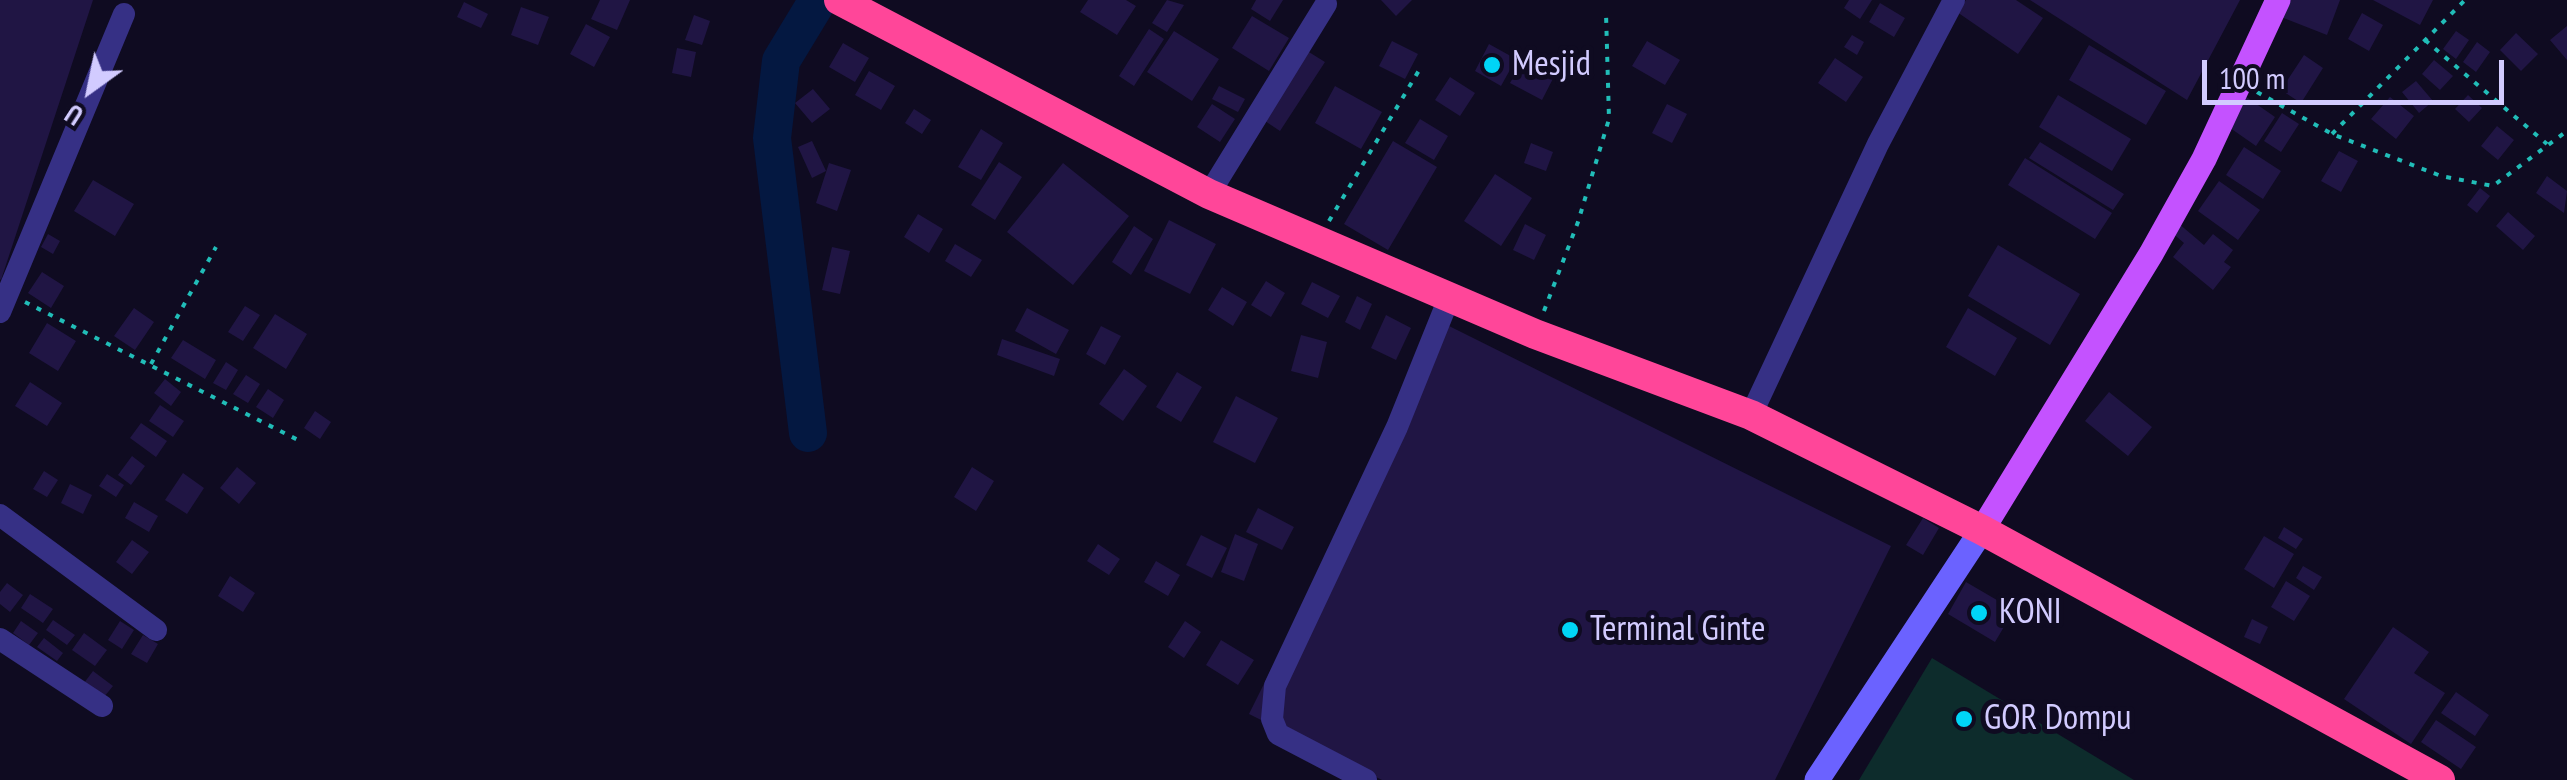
<!DOCTYPE html>
<style>
body{margin:0}
#map{position:relative;width:2567px;height:780px;overflow:hidden;background:#0f0b21;font-family:"PT Sans Narrow",sans-serif}
canvas{display:block}
.north{position:absolute;left:40px;top:40px;width:100px;height:100px;-webkit-text-stroke:8px #0f0b21;paint-order:stroke;rotate:213deg;font-size:28px;font-weight:700;line-height:40px;text-align:center;color:#d2cbff}
.north::after{content:'';display:block;margin:auto;width:35px;height:45px;background:#d2cbff;clip-path:polygon(50% 0,100% 100%,50% 72%,0 100%)}
.scale{position:absolute;left:2202px;top:60px;width:302px;height:45px;box-sizing:border-box;border:5px solid #d2cbff;border-top:0;padding-left:12px;font-size:30px;line-height:35px;white-space:nowrap;color:#d2cbff;-webkit-text-stroke:8px #0f0b21;paint-order:stroke}
</style>
<div id="map">
<canvas width="2567" height="780"></canvas>
<div class="north">U</div>
<div class="scale">100 m</div>
</div>
<script>
const context = document.querySelector('canvas').getContext('2d');
context.lineJoin = 'round';
function fill(path, color) {
  context.fillStyle = color;
  context.fill(path, 'evenodd');
}
function poly(rows) {
  const path = new Path2D();
  for (const r of rows) {
    path.moveTo(r[0], r[1]);
    for (let i = 2; i < r.length; i += 2) path.lineTo(r[i], r[i + 1]);
  }
  return path;
}
function trace(path, color, width, dash) {
  context.strokeStyle = color;
  context.lineWidth = width;
  context.lineCap = dash ? 'butt' : 'round';
  context.setLineDash(dash || []);
  context.stroke(path);
}
function label(font, color, halo, rows, align = 'center') {
  context.font = font + ' "PT Sans Narrow",sans-serif';
  context.lineWidth = 10;
  context.setLineDash([]);
  context.textBaseline = 'middle';
  context.strokeStyle = halo;
  context.fillStyle = color;
  for (const [text, x, y, turn = 0] of rows) {
    context.save();
    context.translate(x, y);
    context.rotate((+turn || 0) * Math.PI / 180);
    context.textAlign = isNaN(turn) ? turn : align;
    if (halo) context.strokeText(text, 0, 0);
    context.fillText(text, 0, 0);
    context.restore();
  }
}
fill(poly([
 [1932,658,2134,780,1859,780]
]), '#0d2c2c');
trace(poly([
 [808,433,772,138,781,61,818,0]
]), '#041841', 38);
fill(poly([
 [0,0,93,0,1,280,0,279],
 [600,0,630,0,617,30,591,19],
 [1088,0,1126,0,1136,6,1117,35,1080,12],
 [1167,0,1184,5,1167,32,1152,23],
 [1256,0,1283,0,1270,21,1251,9],
 [1381,0,1412,0,1396,16],
 [1849,0,1872,0,1860,19,1844,8],
 [1966,0,2016,0,2043,18,2018,54,1957,12],
 [2030,0,2240,0,2187,100],
 [2282,0,2340,0,2327,35,2276,15],
 [2373,0,2433,0,2420,25],
 [464,2,488,14,481,28,457,17],
 [1880,3,1905,18,1894,37,1869,22],
 [521,7,549,17,538,45,511,35],
 [2362,13,2383,25,2369,51,2348,39],
 [694,15,710,21,702,45,685,40],
 [1252,16,1289,38,1269,71,1232,48],
 [586,24,610,37,594,67,570,54],
 [2567,26,2567,60,2550,40],
 [1149,29,1164,39,1134,86,1119,76],
 [1174,31,1219,59,1192,101,1147,72],
 [2456,31,2469,40,2456,59,2443,49],
 [2516,33,2538,54,2521,71,2500,50],
 [1852,35,1864,42,1857,55,1844,47],
 [1392,41,1418,54,1405,79,1379,66],
 [1647,41,1680,60,1665,85,1632,66],
 [2477,42,2490,52,2476,72,2463,62],
 [843,43,869,58,855,82,829,67],
 [1489,44,1516,59,1501,86,1475,71],
 [2089,45,2166,91,2146,125,2069,80],
 [677,48,696,52,691,77,672,73],
 [1304,49,1325,62,1280,131,1259,117],
 [1529,49,1560,65,1542,100,1510,83],
 [2304,55,2323,68,2301,103,2281,90],
 [1835,58,1863,77,1846,102,1818,83],
 [2434,60,2453,76,2440,90,2422,74],
 [869,71,895,86,881,110,855,95],
 [1450,77,1475,93,1460,116,1435,100],
 [2416,81,2433,101,2419,113,2402,92],
 [1219,86,1245,99,1238,112,1212,99],
 [1335,86,1382,112,1361,149,1315,123],
 [813,89,830,109,812,123,795,103],
 [2242,94,2275,117,2256,146,2223,123],
 [2058,95,2131,139,2112,171,2039,127],
 [2468,95,2482,108,2469,122,2455,109],
 [2390,97,2414,116,2396,139,2371,119],
 [1212,104,1235,119,1220,142,1197,127],
 [1667,104,1687,114,1672,143,1652,133],
 [914,109,931,120,922,134,905,123],
 [2282,113,2299,124,2281,152,2264,141],
 [1420,119,1448,136,1434,160,1405,143],
 [2497,126,2514,140,2498,160,2481,146],
 [981,129,1003,143,981,180,958,167],
 [812,141,826,171,812,178,798,147],
 [1393,141,1437,167,1388,250,1344,224],
 [2040,142,2124,194,2113,210,2029,158],
 [1531,143,1553,152,1546,171,1524,163],
 [2244,147,2281,171,2263,199,2226,175],
 [2339,151,2358,161,2341,192,2321,181],
 [2025,158,2112,213,2095,239,2008,185],
 [999,162,1022,177,995,220,971,205],
 [829,163,851,170,837,211,816,203],
 [1063,163,1129,216,1073,285,1007,232],
 [1495,174,1532,198,1501,246,1464,221],
 [2547,176,2567,191,2564,213,2536,193],
 [93,180,134,204,115,236,74,211],
 [2219,181,2260,210,2238,240,2198,211],
 [2480,188,2490,196,2477,213,2467,205],
 [2508,212,2535,236,2523,250,2496,226],
 [918,214,943,229,929,253,904,237],
 [1169,220,1216,244,1190,294,1144,271],
 [2178,223,2204,245,2213,234,2233,250,2224,262,2231,267,2213,290,2173,257,2184,243,2170,231],
 [1525,224,1546,235,1534,260,1513,250],
 [1134,226,1153,239,1131,275,1112,262],
 [48,234,60,241,53,254,41,247],
 [955,244,982,260,971,277,945,261],
 [1998,245,2080,294,2050,345,1968,296],
 [832,247,850,251,840,294,822,290],
 [42,272,64,286,51,308,28,293],
 [1266,281,1285,293,1271,317,1251,305],
 [1312,282,1340,296,1328,318,1301,304],
 [1222,287,1247,302,1233,326,1208,310],
 [1357,296,1372,304,1360,330,1345,322],
 [245,306,260,315,243,341,228,332],
 [134,308,154,322,135,350,114,336],
 [1027,308,1069,330,1056,354,1015,331],
 [1968,308,2017,338,1995,376,1946,347],
 [275,314,307,334,286,369,253,348],
 [1386,315,1411,328,1396,360,1371,348],
 [47,323,76,341,58,371,29,353],
 [1443,323,1891,546,1775,780,1382,780,1249,714],
 [1101,326,1121,336,1105,365,1086,354],
 [1301,335,1327,342,1318,378,1291,371],
 [1002,339,1060,359,1054,376,997,355],
 [183,340,216,360,205,379,171,358],
 [226,362,238,370,226,390,213,383],
 [1124,369,1147,386,1123,421,1099,404],
 [1177,372,1202,387,1181,422,1156,407],
 [246,375,260,384,248,403,233,394],
 [165,379,181,392,171,406,154,393],
 [30,382,62,403,47,426,15,406],
 [268,389,284,400,273,418,256,407],
 [2109,392,2152,427,2128,456,2085,421],
 [1236,396,1278,418,1255,463,1213,442],
 [160,405,184,421,173,437,149,421],
 [315,411,331,422,320,439,304,428],
 [141,423,167,441,156,457,130,438],
 [132,456,145,466,131,485,118,475],
 [237,467,256,483,239,504,220,488],
 [972,467,994,481,976,511,954,497],
 [44,471,58,480,47,497,33,489],
 [183,473,204,488,187,514,165,500],
 [107,474,124,485,116,497,99,486],
 [70,484,92,495,83,514,61,503],
 [134,502,158,516,149,532,125,518],
 [1258,508,1294,527,1282,550,1246,532],
 [1923,518,1939,528,1923,555,1906,545],
 [2284,527,2303,539,2296,549,2278,538],
 [1235,534,1258,544,1244,581,1221,572],
 [1201,535,1227,548,1212,578,1186,565],
 [2264,536,2294,554,2274,588,2244,569],
 [132,540,149,552,132,574,116,562],
 [1098,544,1120,559,1109,575,1087,561],
 [1156,561,1180,575,1168,596,1144,582],
 [2303,566,2322,577,2314,590,2296,578],
 [230,576,255,593,243,612,218,596],
 [2286,581,2310,596,2294,621,2271,607],
 [1966,582,2014,610,1995,642,1948,614],
 [7,583,23,595,10,612,0,604,0,592],
 [30,594,53,609,43,623,21,608],
 [2252,619,2268,627,2260,644,2244,637],
 [53,620,75,635,67,645,46,630],
 [21,621,38,633,29,645,13,633],
 [120,621,134,630,122,649,108,640],
 [1185,621,1201,632,1184,658,1168,647],
 [2393,627,2429,652,2414,673,2445,693,2411,744,2344,699],
 [84,633,107,650,95,666,72,650],
 [143,635,158,644,147,663,131,654],
 [44,638,63,653,57,661,37,647],
 [1221,640,1254,660,1238,685,1206,665],
 [93,671,113,686,104,697,84,683],
 [2456,692,2489,715,2475,736,2441,713],
 [2436,720,2476,747,2461,769,2421,742]
]), '#201544');
trace(poly([
 [2425,40,2547,144],
 [2257,92,2332,134,2441,176,2493,186,2567,131],
 [2332,134,2465,0],
 [1329,221,1421,67],
 [25,302,302,442],
 [1544,311,1578,222,1609,119,1606,13],
 [151,364,216,247]
]), '#21bdb8', 4, [5, 8]);
trace(poly([
 [1209,194,1326,4],
 [0,312,124,14],
 [1751,415,1878,144,1954,0],
 [0,515,156,630],
 [0,639,102,706],
 [1366,780,1278,734,1272,719,1275,686,1397,427,1449,298]
]), '#363085', 22);
trace(poly([
 [1817,780,1982,530]
]), '#6b62ff', 25);
trace(poly([
 [1982,530,2151,254,2204,159,2278,0]
]), '#c452ff', 25);
trace(poly([
 [839,0,1209,194,1535,334,1751,415,1982,530,2440,780]
]), '#ff4699', 30);
for (const [x, y, r, color] of [
 [1492,65,10,"#00d5f6"],
 [1979,613,10,"#00d5f6"],
 [1570,630,10,"#00d5f6"],
 [1964,719,10,"#00d5f6"]
]) {
  const dot = new Path2D();
  dot.arc(x, y, r, 0, 2 * Math.PI);
  context.fillStyle = color;
  context.fill(dot);
  trace(dot, '#0f0b21', 4);
}
label('35px', '#d2cbff', '#0f0b21', [
 ["Mesjid",1512,65],
 ["KONI",1999,613],
 ["Terminal Ginte",1590,630],
 ["GOR Dompu",1984,719]
], 'left');
</script>
